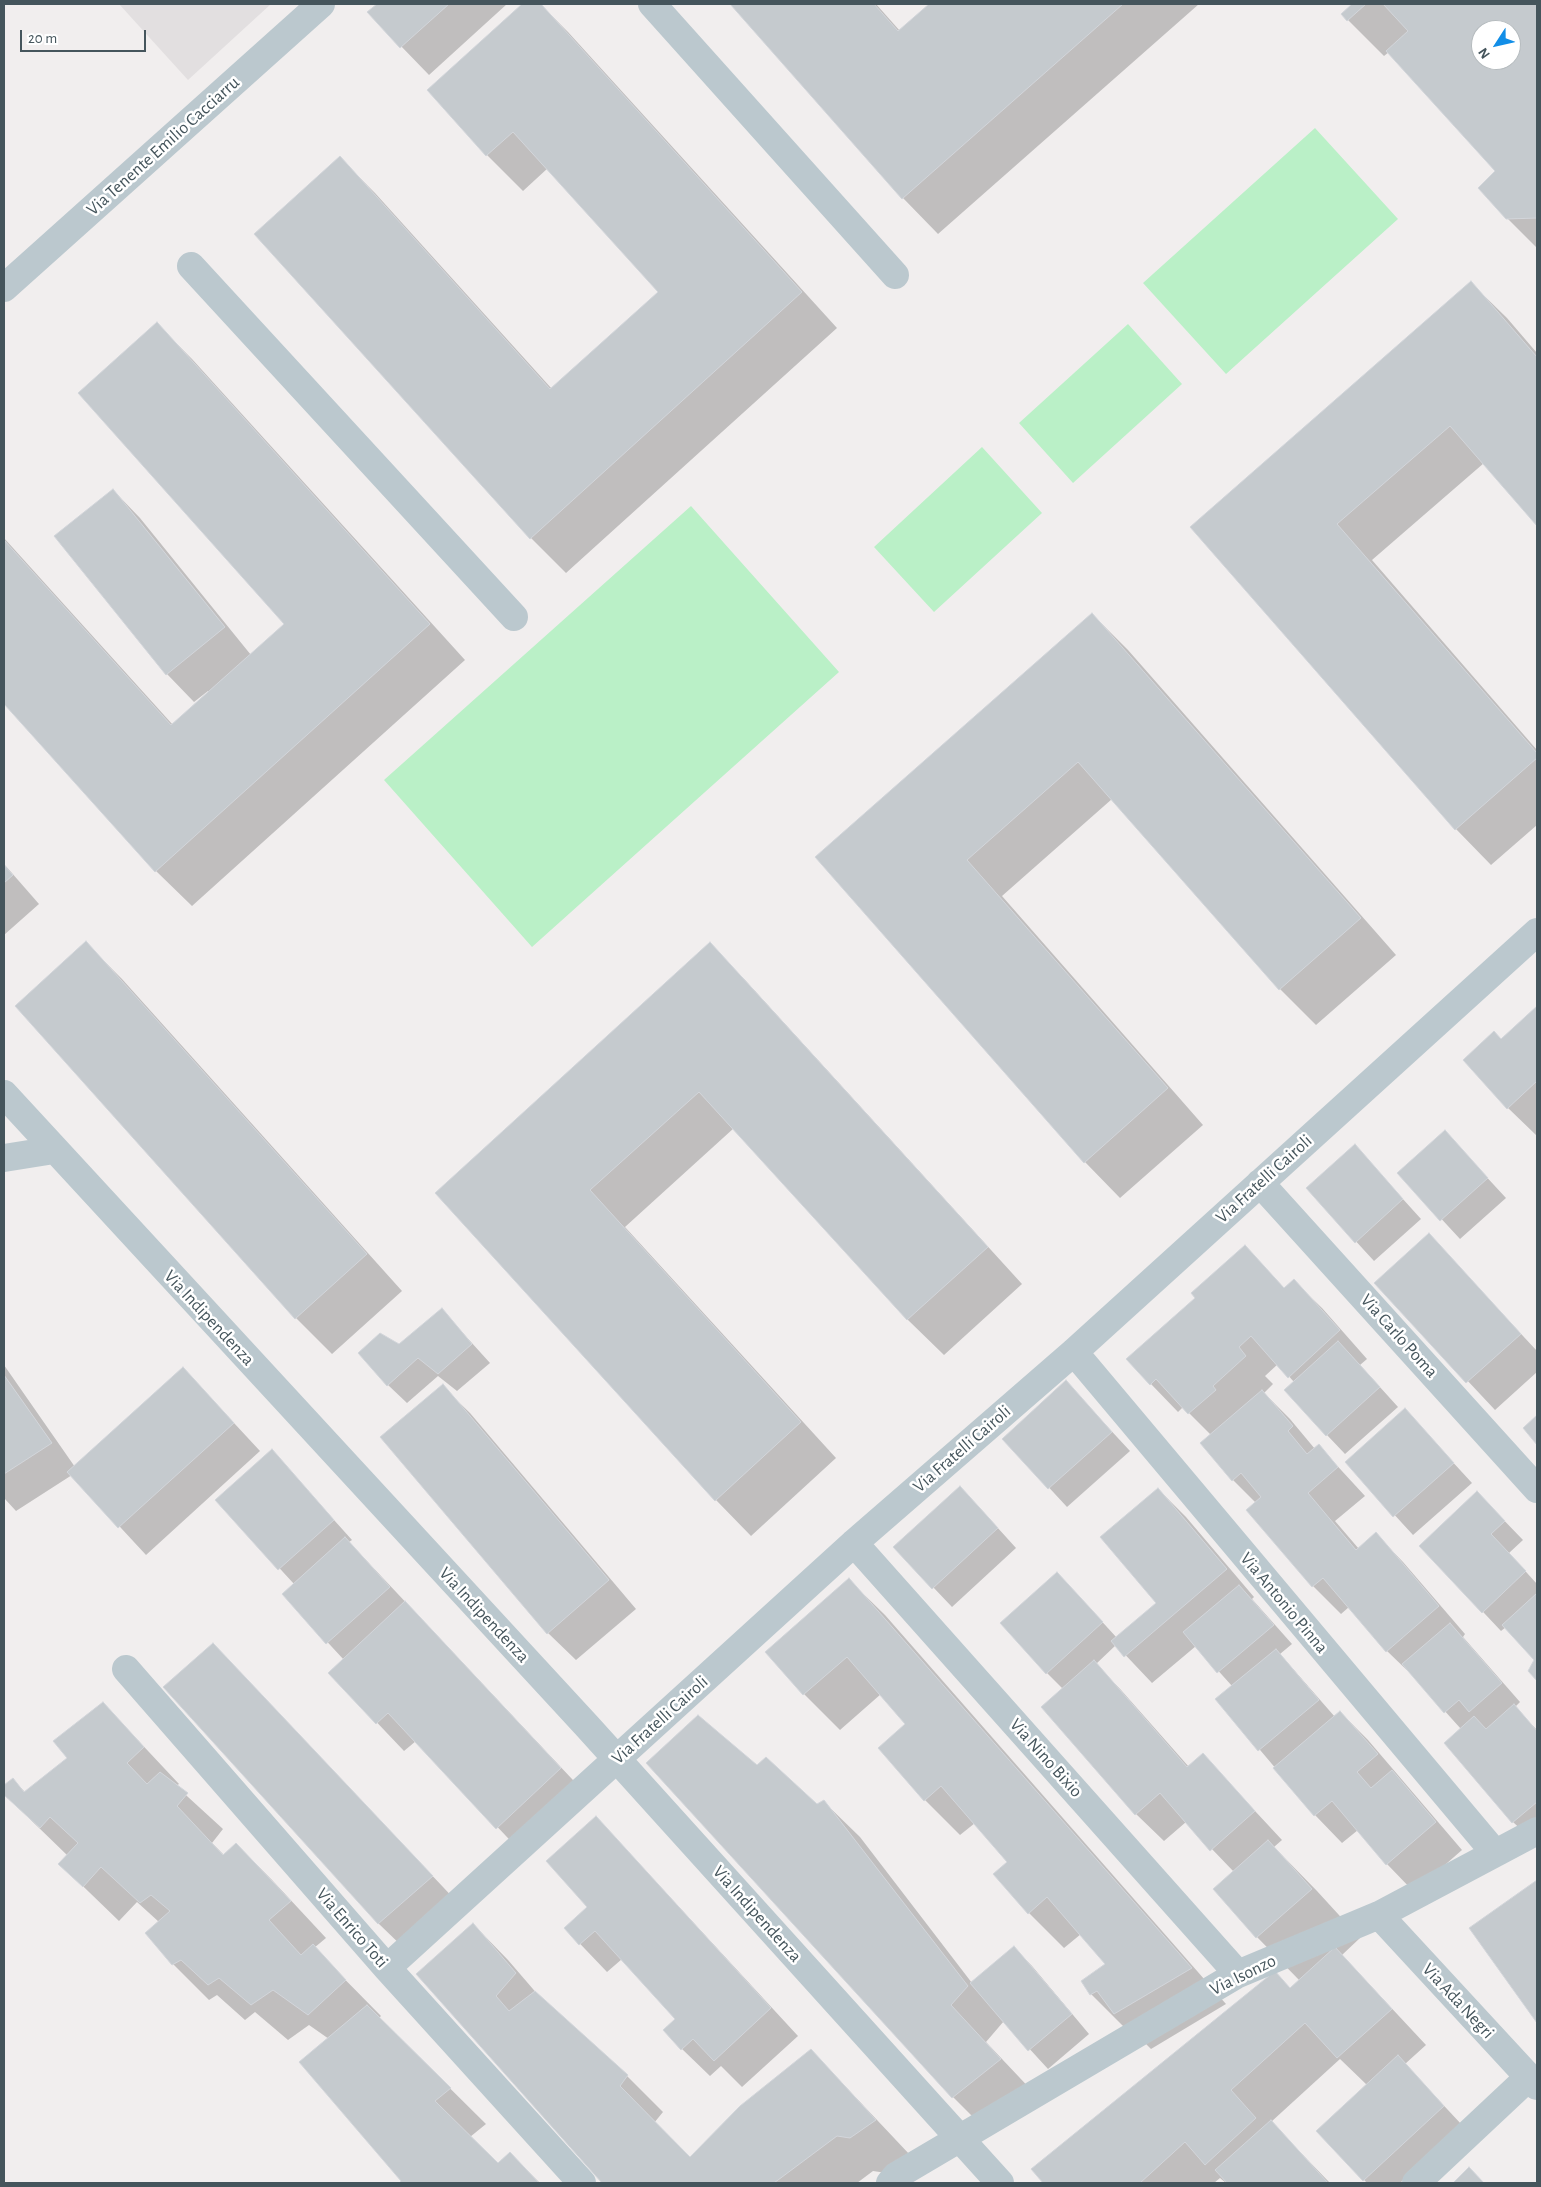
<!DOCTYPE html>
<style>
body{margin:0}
#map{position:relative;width:1541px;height:2187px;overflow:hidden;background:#f1eeee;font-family:"Alegreya Sans",sans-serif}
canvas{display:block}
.frame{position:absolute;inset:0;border:5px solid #45555c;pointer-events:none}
.north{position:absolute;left:1471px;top:20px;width:50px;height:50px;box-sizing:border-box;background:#fff;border:1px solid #b5bbbe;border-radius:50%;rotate:235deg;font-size:14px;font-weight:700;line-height:20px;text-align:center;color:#45555c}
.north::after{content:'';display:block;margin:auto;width:18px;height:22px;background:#128ee7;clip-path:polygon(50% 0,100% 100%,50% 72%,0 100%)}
.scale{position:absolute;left:20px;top:30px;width:126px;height:22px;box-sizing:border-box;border:2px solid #45555c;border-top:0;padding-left:6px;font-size:15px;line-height:18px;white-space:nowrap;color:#45555c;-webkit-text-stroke:4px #fff;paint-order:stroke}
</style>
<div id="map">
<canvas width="1541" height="2187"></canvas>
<div class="frame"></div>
<div class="north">N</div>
<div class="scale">20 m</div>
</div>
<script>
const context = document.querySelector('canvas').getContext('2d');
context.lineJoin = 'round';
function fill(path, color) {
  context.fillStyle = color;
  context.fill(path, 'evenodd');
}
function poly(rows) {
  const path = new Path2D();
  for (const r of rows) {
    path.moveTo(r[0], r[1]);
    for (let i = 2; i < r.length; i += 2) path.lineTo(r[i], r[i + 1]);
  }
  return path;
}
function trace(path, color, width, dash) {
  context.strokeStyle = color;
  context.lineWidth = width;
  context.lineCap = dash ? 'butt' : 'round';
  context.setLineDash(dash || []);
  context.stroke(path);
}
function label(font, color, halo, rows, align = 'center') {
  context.font = font + ' "Alegreya Sans",sans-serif';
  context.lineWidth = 5;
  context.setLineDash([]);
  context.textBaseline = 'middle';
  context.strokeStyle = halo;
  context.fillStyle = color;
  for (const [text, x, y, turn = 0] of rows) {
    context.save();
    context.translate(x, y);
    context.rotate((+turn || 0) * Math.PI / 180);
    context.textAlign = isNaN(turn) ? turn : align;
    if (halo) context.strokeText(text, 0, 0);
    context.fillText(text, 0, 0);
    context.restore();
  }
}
fill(poly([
 [119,4,271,4,188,80]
]), '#e2dfe0');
fill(poly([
 [1315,128,1398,219,1226,374,1143,283],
 [1128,324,1182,384,1073,483,1019,423],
 [982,447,1042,513,934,612,874,547],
 [691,506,839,672,532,947,384,780]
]), '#baf0c7');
fill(poly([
 [379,4,507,4,429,75,369,13],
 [524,4,540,4,568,32,837,328,566,573,531,538,340,158,375,193,552,389,659,292,548,168,523,191,487,155,429,90],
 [731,4,876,4,900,31,931,4,1199,4,938,234,903,198],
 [1351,4,1537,4,1537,248,1507,218,1497,171,1389,52,1384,56,1342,14,1352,5],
 [1481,30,1511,30,1511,60,1481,60],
 [1471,283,1507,318,1537,353,1537,524,1484,463,1372,560,1537,750,1537,825,1491,865,1456,829,1192,527],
 [157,324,192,359,465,660,192,906,156,871,4,702,4,538,173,725,209,693,208,691,194,702,167,674,113,490,140,518,251,655,285,624],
 [1092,614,1128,650,1396,955,1316,1025,1280,989,1112,799,1002,896,1203,1125,1120,1198,1085,1162,817,857],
 [4,864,39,904,4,935],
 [86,943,122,979,402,1291,332,1354,296,1318,16,1006],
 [710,944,745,980,1022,1284,944,1355,908,1320,734,1128,625,1227,836,1458,751,1536,716,1500,437,1193],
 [1537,1007,1537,1134,1536,1135,1508,1108,1501,1040],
 [1445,1132,1506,1198,1460,1239,1399,1173],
 [1355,1146,1421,1219,1374,1261,1308,1189],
 [1429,1235,1537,1351,1537,1372,1495,1410,1376,1283],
 [1245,1246,1285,1289,1294,1281,1322,1308,1367,1359,1360,1365,1398,1407,1345,1454,1327,1435,1294,1382,1278,1364,1265,1376,1273,1384,1264,1393,1290,1419,1315,1449,1319,1446,1365,1496,1335,1521,1359,1549,1376,1534,1403,1562,1465,1634,1463,1637,1520,1702,1515,1707,1537,1730,1537,1836,1532,1840,1513,1822,1461,1729,1415,1678,1387,1651,1349,1607,1341,1614,1313,1586,1248,1510,1256,1503,1233,1480,1211,1435,1183,1407,1178,1412,1151,1384,1196,1298],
 [442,1310,490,1363,457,1391,438,1376,407,1403,388,1385,399,1346],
 [4,1365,75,1467,183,1368,260,1451,146,1555,72,1475,16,1511,4,1498],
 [1066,1382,1130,1451,1067,1507,1004,1439],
 [442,1386,470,1413,636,1609,576,1660,548,1633],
 [1405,1410,1472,1483,1413,1535,1346,1462],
 [272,1451,352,1540,349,1542,588,1796,524,1855,416,1741,404,1751,330,1673,344,1660,283,1594,294,1584,217,1500],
 [1158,1489,1186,1517,1254,1597,1252,1599,1292,1644,1280,1654,1335,1717,1340,1712,1368,1740,1462,1850,1414,1892,1387,1864,1358,1830,1342,1843,1315,1815,1217,1699,1232,1686,1196,1646,1152,1683,1116,1645,1096,1664,1121,1690,1189,1767,1203,1755,1282,1840,1274,1847,1317,1891,1360,1938,1342,1955,1426,2045,1405,2064,1462,2125,1400,2183,1367,2183,1317,2131,1367,2085,1340,2059,1271,2122,1330,2183,1226,2183,1220,2178,1214,2183,1045,2183,1032,2169,1291,1989,1300,1981,1257,1937,1234,1872,1186,1822,1164,1841,1136,1814,1063,1689,1047,1673,1075,1592,1117,1638,1158,1603],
 [978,1506,1016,1548,952,1607,895,1547],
 [1496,1512,1523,1540,1509,1553,1537,1584,1537,1679,1529,1671,1535,1660,1506,1627,1501,1631,1421,1546],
 [849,1580,885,1615,1226,2004,1151,2049,1130,2028,1127,2030,1091,1994,1107,1964,1081,1934,1064,1948,1029,1913,1009,1862,975,1823,960,1835,925,1800,907,1724,881,1694,840,1730,804,1694,767,1652],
 [240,1672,460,1905,407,1951,379,1924,165,1687],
 [103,1703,179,1784,176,1786,223,1829,212,1843,224,1855,236,1844,272,1880,326,1938,314,1948,381,2016,379,2018,486,2124,470,2137,498,2165,510,2154,540,2183,401,2183,403,2180,329,2039,309,2025,288,2040,255,2012,245,2020,217,1995,209,2000,173,1964,159,1922,137,1902,119,1921,60,1864,68,1856,4,1794,4,1787,13,1780,25,1792,68,1758],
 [648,1763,757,1767,817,1806,824,1802,860,1837,972,1983,1014,1948,1032,1966,1089,2034,1048,2069,1004,2021,986,2042,1036,2095,989,2133,953,2097],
 [596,1817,798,2036,742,2087,721,2066,710,2076,682,2049,677,2019,622,1959,607,1972,565,1928,589,1907],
 [1537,1881,1537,2021,1471,1929],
 [473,1924,508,1960,539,1996,627,2076,663,2112,654,2123,690,2159,811,2050,911,2156,886,2173,873,2171,857,2183,603,2183,418,1974]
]), '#0003');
const building = poly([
 [377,4,449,4,400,48,367,12,377,4],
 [522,4,541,4,802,292,530,539,254,234,340,156,550,389,658,292,513,132,486,156,427,90,522,4],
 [730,4,874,4,898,31,929,4,1123,4,902,199,730,4],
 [1352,4,1366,4,1347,21,1341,14,1352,4],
 [1383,4,1537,4,1537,218,1506,219,1478,188,1495,171,1386,51,1408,31,1383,4],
 [1481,30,1511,30,1511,60,1481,60,1481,30],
 [1471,281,1537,357,1537,526,1450,426,1337,524,1537,753,1537,758,1455,830,1190,527,1471,281],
 [157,322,430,624,155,872,4,704,4,540,171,725,284,624,78,393,157,322],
 [113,489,225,627,166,675,54,536,113,489],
 [1092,613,1361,918,1279,990,1078,762,967,860,1168,1088,1084,1163,815,857,1092,613],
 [4,865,13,875,4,883,4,865],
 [86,941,367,1254,295,1319,15,1006,86,941],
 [710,942,988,1247,907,1320,699,1092,590,1190,801,1422,715,1501,435,1193,710,942],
 [1537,1006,1537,1081,1507,1109,1463,1060,1494,1031,1501,1039,1537,1006],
 [1445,1130,1488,1178,1440,1221,1397,1173,1445,1130],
 [1355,1144,1403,1199,1355,1243,1306,1188,1355,1144],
 [1429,1233,1521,1334,1466,1383,1374,1283,1429,1233],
 [1245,1245,1284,1288,1294,1279,1340,1330,1288,1378,1251,1336,1239,1347,1246,1356,1213,1386,1216,1390,1188,1414,1156,1379,1150,1385,1126,1359,1195,1298,1191,1293,1245,1245],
 [442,1308,472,1344,438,1374,418,1358,387,1386,358,1353,380,1333,399,1344,442,1308],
 [1338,1341,1380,1387,1326,1436,1284,1390,1338,1341],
 [183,1367,234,1423,118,1528,67,1472,183,1367],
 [4,1375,52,1443,4,1474,4,1375],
 [1066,1380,1112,1432,1048,1489,1002,1439,1066,1380],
 [443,1384,609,1580,547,1634,380,1437,443,1384],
 [1262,1390,1293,1426,1288,1431,1307,1454,1319,1444,1338,1467,1308,1493,1356,1550,1376,1532,1439,1606,1386,1652,1323,1578,1312,1587,1246,1510,1261,1497,1241,1473,1232,1481,1200,1443,1262,1390],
 [1405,1408,1454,1463,1393,1517,1345,1462,1405,1408],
 [1537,1415,1537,1445,1523,1428,1537,1415],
 [272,1449,334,1520,278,1570,215,1500,272,1449],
 [960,1486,998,1528,932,1589,893,1547,960,1486],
 [1158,1488,1227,1569,1124,1657,1111,1641,1156,1603,1100,1537,1158,1488],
 [1477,1491,1505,1521,1491,1534,1526,1571,1482,1613,1419,1546,1477,1491],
 [345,1537,390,1587,326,1644,282,1594,345,1537],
 [1057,1572,1103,1622,1046,1674,1000,1623,1057,1572],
 [849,1578,1192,1968,1114,2014,1097,1991,1090,1995,1081,1981,1105,1964,1047,1897,1028,1914,993,1874,1007,1862,941,1786,924,1801,878,1748,905,1724,847,1657,803,1695,765,1652,849,1578],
 [1239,1585,1274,1625,1217,1673,1183,1632,1239,1585],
 [1537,1593,1537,1681,1528,1671,1534,1660,1502,1625,1537,1593],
 [405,1601,561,1768,496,1829,388,1713,376,1724,328,1673,405,1601],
 [1450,1623,1502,1683,1469,1712,1459,1700,1444,1713,1402,1664,1450,1623],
 [213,1643,433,1876,378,1924,163,1687,213,1643],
 [1276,1649,1319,1700,1258,1751,1215,1699,1276,1649],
 [1094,1660,1187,1767,1203,1753,1255,1811,1210,1851,1160,1793,1135,1815,1041,1707,1094,1660],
 [103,1702,144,1747,127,1763,147,1784,160,1772,188,1793,177,1806,223,1855,236,1843,291,1901,269,1920,301,1955,313,1944,346,1980,308,2015,273,1990,251,2005,219,1978,208,1985,181,1960,172,1965,145,1933,170,1911,151,1895,140,1903,101,1867,83,1887,58,1864,78,1843,50,1817,40,1828,4,1795,4,1785,13,1778,24,1792,67,1758,53,1741,103,1702],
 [1514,1704,1537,1731,1537,1802,1512,1823,1444,1743,1474,1716,1486,1729,1514,1704],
 [1340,1711,1378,1754,1357,1772,1371,1788,1392,1770,1436,1822,1386,1865,1332,1801,1314,1816,1273,1768,1340,1711],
 [698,1715,757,1765,766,1757,817,1804,824,1800,968,1986,951,2005,1001,2059,952,2098,646,1763,698,1715],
 [596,1816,771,2008,714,2061,693,2039,681,2050,663,2030,675,2019,595,1931,579,1945,564,1928,587,1907,546,1861,596,1816],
 [1268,1840,1312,1889,1256,1938,1213,1889,1268,1840],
 [1537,1880,1537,2023,1469,1928,1537,1880],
 [473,1923,516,1973,496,1996,509,2011,535,1991,628,2075,620,2086,690,2157,740,2106,811,2049,876,2120,850,2138,837,2136,774,2183,602,2183,416,1974,473,1923],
 [1014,1946,1072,2014,1028,2051,970,1983,1014,1946],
 [1335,1947,1392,2009,1337,2058,1305,2023,1231,2090,1256,2118,1205,2165,1185,2142,1140,2183,1043,2183,1031,2169,1275,1971,1290,1988,1335,1947],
 [367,2005,451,2088,435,2101,498,2163,510,2152,539,2183,399,2183,401,2181,299,2062,367,2005],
 [1398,2055,1444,2106,1363,2181,1316,2131,1398,2055],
 [1271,2120,1328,2183,1227,2183,1215,2170,1271,2120],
 [1469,2167,1484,2183,1453,2183,1469,2167]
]);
fill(building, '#c5cace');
trace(building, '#d2d5da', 1);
trace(poly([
 [652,4,895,275],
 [191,266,514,617],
 [4,288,321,4],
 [4,1094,587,1726,1000,2183],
 [4,1158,54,1150],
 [1260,1183,1537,1489],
 [1074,1352,1495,1853],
 [854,1543,1238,1974],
 [126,1669,387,1968,582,2183],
 [1379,1915,1537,2086],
 [387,1968,854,1543,1074,1352,1537,932],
 [890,2183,896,2176,1238,1974,1379,1915,1537,1831],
 [1416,2183,1529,2077]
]), '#bbc8ce', 28);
label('18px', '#45555c', '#fff', [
 ["Via Tenente Emilio Cacciarru",163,146,-42],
 ["Via Fratelli Cairoli",1264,1179,-42],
 ["Via Indipendenza",209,1318,47],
 ["Via Carlo Poma",1399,1336,48],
 ["Via Fratelli Cairoli",962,1449,-41],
 ["Via Antonio Pinna",1284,1603,50],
 ["Via Indipendenza",484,1615,47],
 ["Via Fratelli Cairoli",660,1720,-42],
 ["Via Nino Bixio",1046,1758,48],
 ["Via Indipendenza",757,1914,48],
 ["Via Enrico Toti",352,1928,49],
 ["Via Isonzo",1243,1975,-26],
 ["Via Ada Negri",1458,2001,47]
]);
</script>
